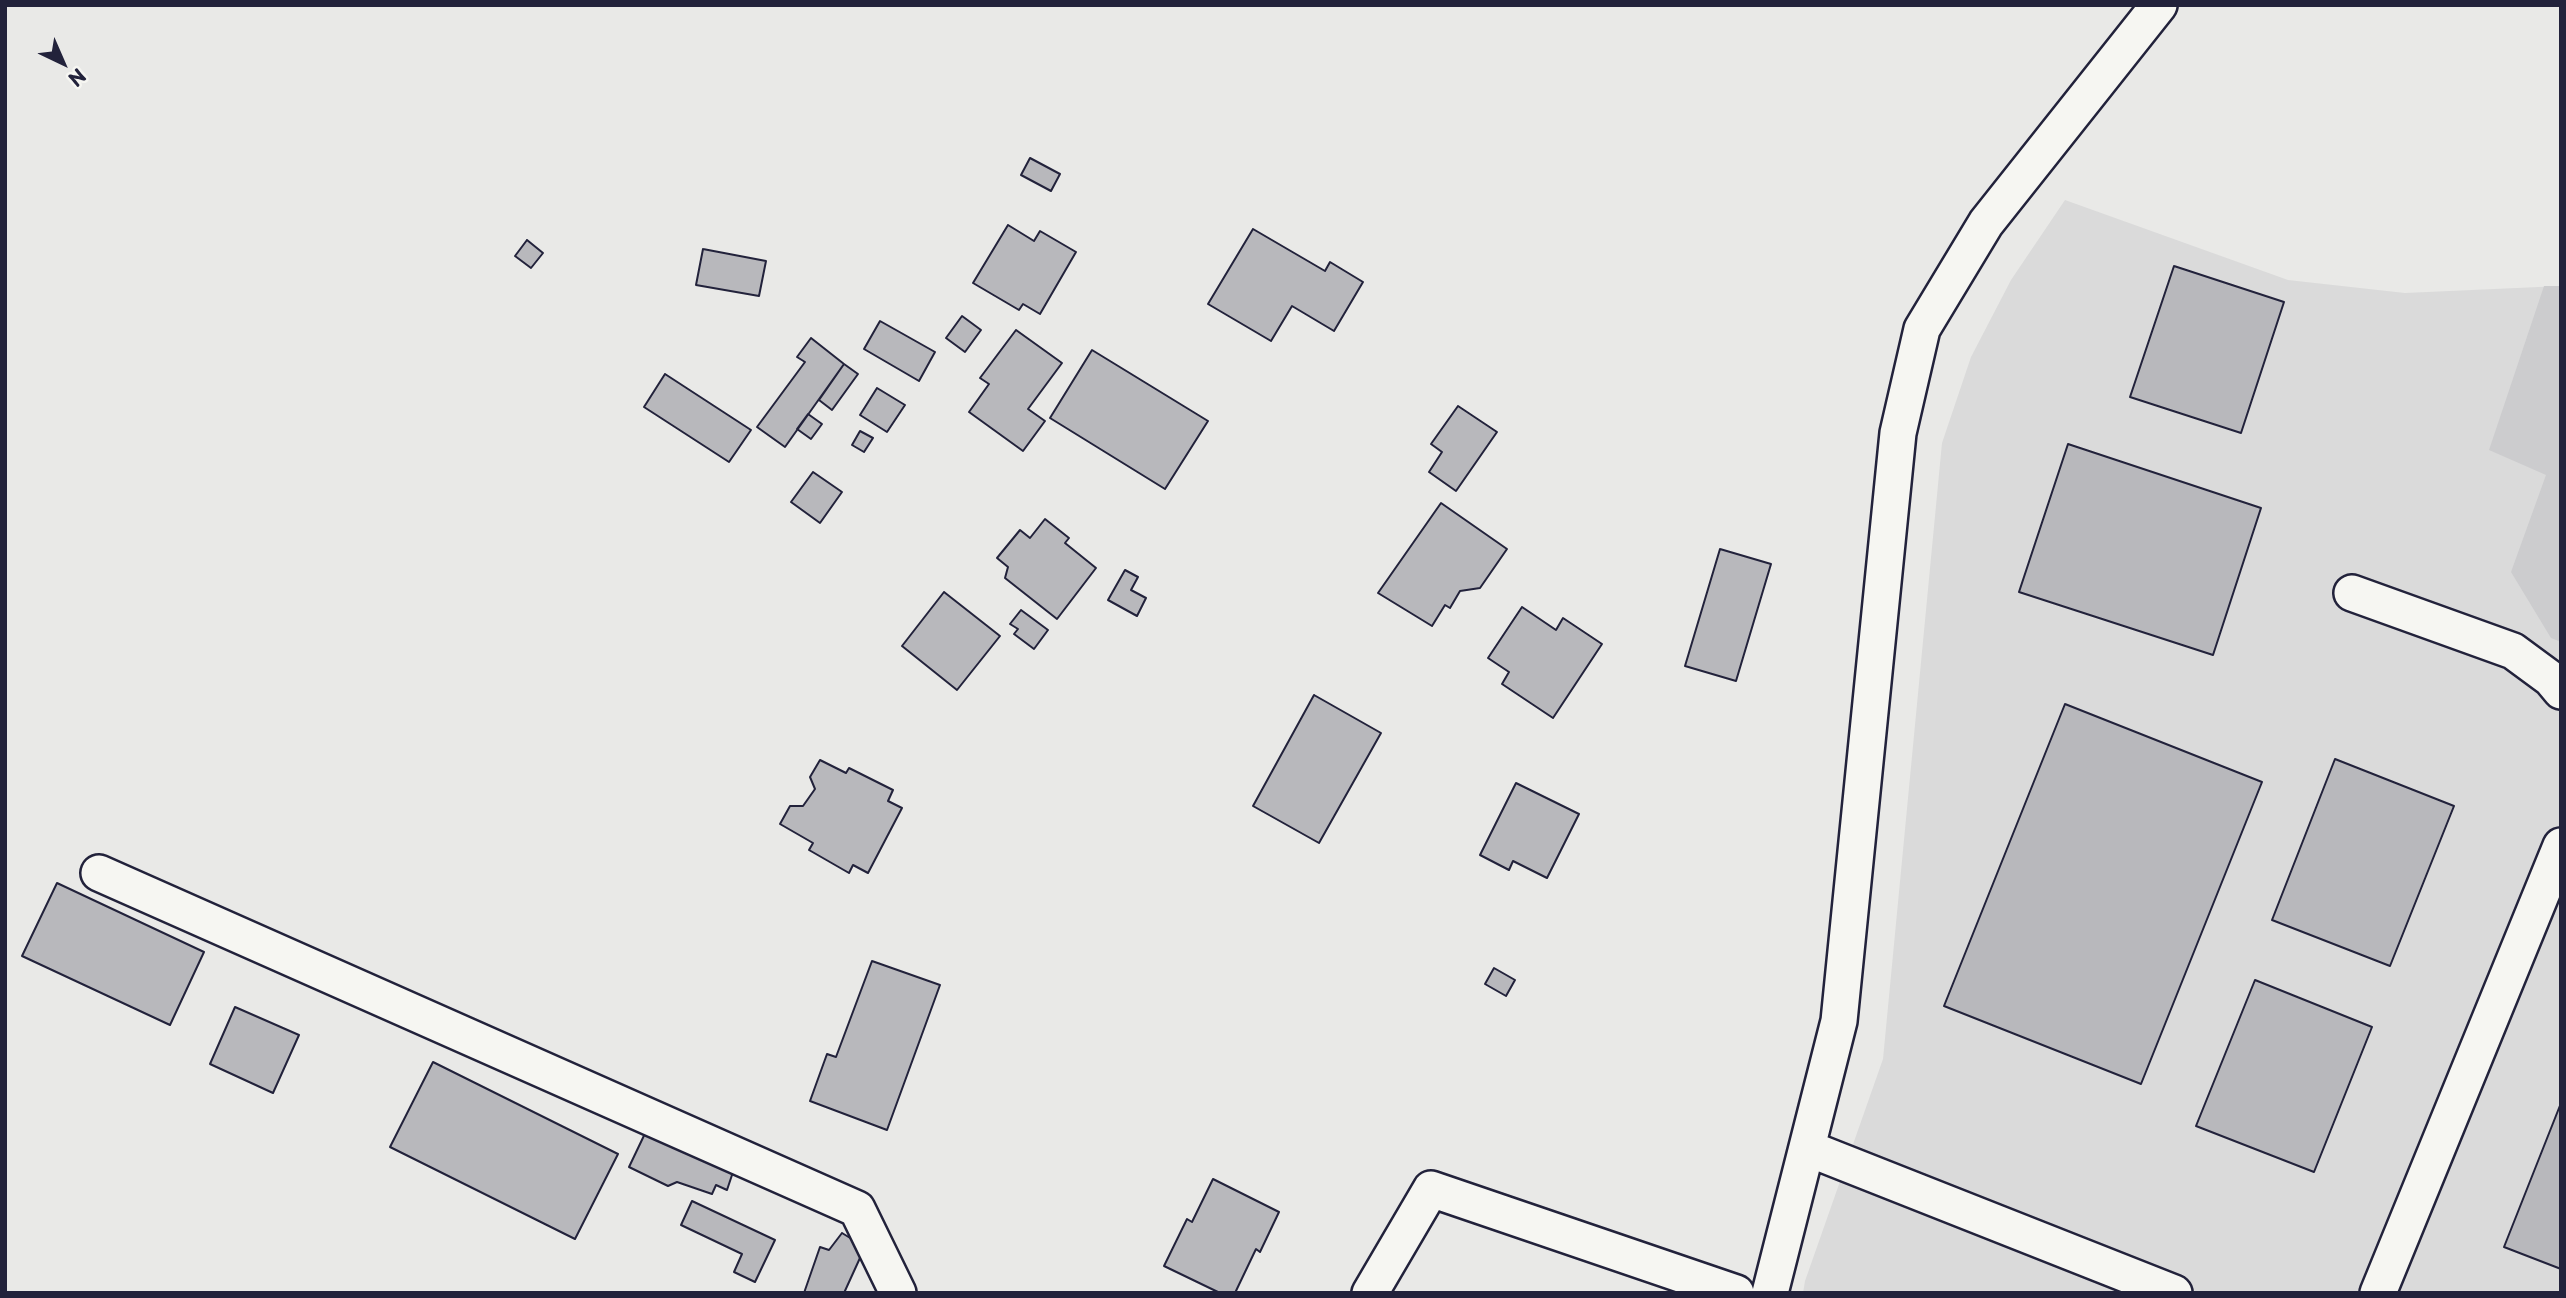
<!DOCTYPE html>
<style>
body{margin:0}
#map{position:relative;width:2566px;height:1298px;overflow:hidden;background:#e9e9e7;font-family:"Playpen Sans",sans-serif}
canvas{display:block}
.frame{position:absolute;inset:0;border:7px solid #22223b;pointer-events:none}
.north{position:absolute;left:28px;top:28px;width:70px;height:70px;-webkit-text-stroke:5px #f6f6f2;paint-order:stroke;rotate:136deg;font-size:19px;font-weight:700;line-height:28px;text-align:center;color:#22223b}
.north::after{content:'';display:block;margin:auto;width:24px;height:32px;background:#22223b;clip-path:polygon(50% 0,100% 100%,50% 72%,0 100%)}
</style>
<div id="map">
<canvas width="2566" height="1298"></canvas>
<div class="frame"></div>
<div class="north">N</div>
</div>
<script>
const context = document.querySelector('canvas').getContext('2d');
context.lineJoin = 'round';
function fill(path, color) {
  context.fillStyle = color;
  context.fill(path, 'evenodd');
}
function poly(rows) {
  const path = new Path2D();
  for (const r of rows) {
    path.moveTo(r[0], r[1]);
    for (let i = 2; i < r.length; i += 2) path.lineTo(r[i], r[i + 1]);
  }
  return path;
}
function trace(path, color, width, dash) {
  context.strokeStyle = color;
  context.lineWidth = width;
  context.lineCap = dash ? 'butt' : 'round';
  context.setLineDash(dash || []);
  context.stroke(path);
}
fill(poly([
 [2065,200,2288,280,2405,293,2561,286,2561,1293,1803,1293,1805,1281,1883,1059,1942,443,1971,357,2011,280]
]), '#dadada');
fill(poly([
 [2544,286,2561,286,2561,642,2551,638,2511,572,2546,475,2489,450]
]), '#ccccce');
const building = poly([
 [1030,158,1060,174,1051,191,1021,175,1030,158],
 [1008,225,1034,241,1040,231,1076,252,1040,314,1023,304,1019,310,973,283,1008,225],
 [1253,229,1325,271,1330,262,1363,282,1334,331,1292,306,1271,341,1208,304,1253,229],
 [527,240,543,253,531,268,515,256,527,240],
 [703,249,766,261,759,296,696,285,703,249],
 [2174,266,2284,302,2241,433,2130,397,2174,266],
 [962,316,981,330,965,352,946,338,962,316],
 [880,321,935,352,919,381,864,349,880,321],
 [1016,330,1062,363,1028,409,1045,421,1023,451,969,412,989,384,980,378,1016,330],
 [811,338,844,364,785,447,757,427,805,362,797,357,811,338],
 [1092,350,1208,421,1165,489,1050,418,1092,350],
 [844,364,858,374,832,410,819,400,844,364],
 [665,374,751,430,729,462,644,407,665,374],
 [877,388,905,405,887,432,860,415,877,388],
 [1458,406,1497,432,1456,491,1429,472,1442,452,1431,444,1458,406],
 [808,414,822,424,811,439,797,429,808,414],
 [860,431,873,438,864,452,852,445,860,431],
 [2068,444,2261,508,2213,655,2019,592,2068,444],
 [813,472,842,492,820,523,791,502,813,472],
 [1441,503,1507,549,1480,588,1460,591,1450,608,1445,605,1432,626,1378,593,1441,503],
 [1045,519,1069,538,1065,543,1096,568,1057,619,1005,578,1008,567,997,558,1020,530,1030,538,1045,519],
 [1720,549,1771,564,1736,681,1685,666,1720,549],
 [1125,570,1138,577,1131,590,1146,598,1137,616,1108,600,1125,570],
 [944,592,1000,636,957,690,902,646,944,592],
 [1522,607,1556,630,1563,618,1602,644,1553,718,1502,684,1509,672,1488,658,1522,607],
 [1021,610,1048,630,1034,649,1014,634,1018,629,1010,624,1021,610],
 [1314,695,1381,733,1319,843,1253,806,1314,695],
 [2065,704,2262,782,2141,1084,1944,1006,2065,704],
 [2335,759,2454,806,2390,966,2272,920,2335,759],
 [820,760,846,773,849,768,893,790,888,801,902,808,868,873,853,865,849,873,809,850,813,843,780,824,790,806,803,806,815,789,810,777,820,760],
 [1516,783,1579,814,1547,878,1513,861,1509,870,1480,855,1516,783],
 [57,883,204,952,170,1025,22,956,57,883],
 [872,961,940,985,887,1130,810,1101,827,1054,836,1057,872,961],
 [1494,968,1515,980,1506,996,1485,984,1494,968],
 [2255,980,2372,1027,2314,1172,2196,1126,2255,980],
 [235,1007,299,1035,273,1093,210,1064,235,1007],
 [433,1062,618,1154,575,1239,390,1147,433,1062],
 [2561,1103,2561,1269,2504,1247,2561,1103],
 [650,1123,733,1172,727,1190,716,1185,712,1194,677,1182,668,1186,629,1167,650,1123],
 [1213,1179,1279,1212,1260,1252,1256,1249,1235,1293,1220,1293,1164,1266,1187,1219,1192,1222,1213,1179],
 [692,1201,775,1240,755,1282,734,1272,742,1254,681,1225,692,1201],
 [842,1233,865,1247,844,1293,804,1293,820,1247,829,1250,842,1233]
]);
fill(building, '#b8b8bc');
trace(building, '#22223b', 2);
const street = poly([
 [2352,593,2513,651,2551,679,2561,691],
 [99,873,857,1209,898,1293],
 [1807,1148,2174,1293],
 [1370,1293,1431,1189,1736,1293],
 [1770,1293,1839,1021,1898,433,1922,329,1986,223,2159,5],
 [2378,1293,2561,846]
]);
trace(street, '#22223b', 40);
trace(street, '#f6f6f2', 35);
</script>
